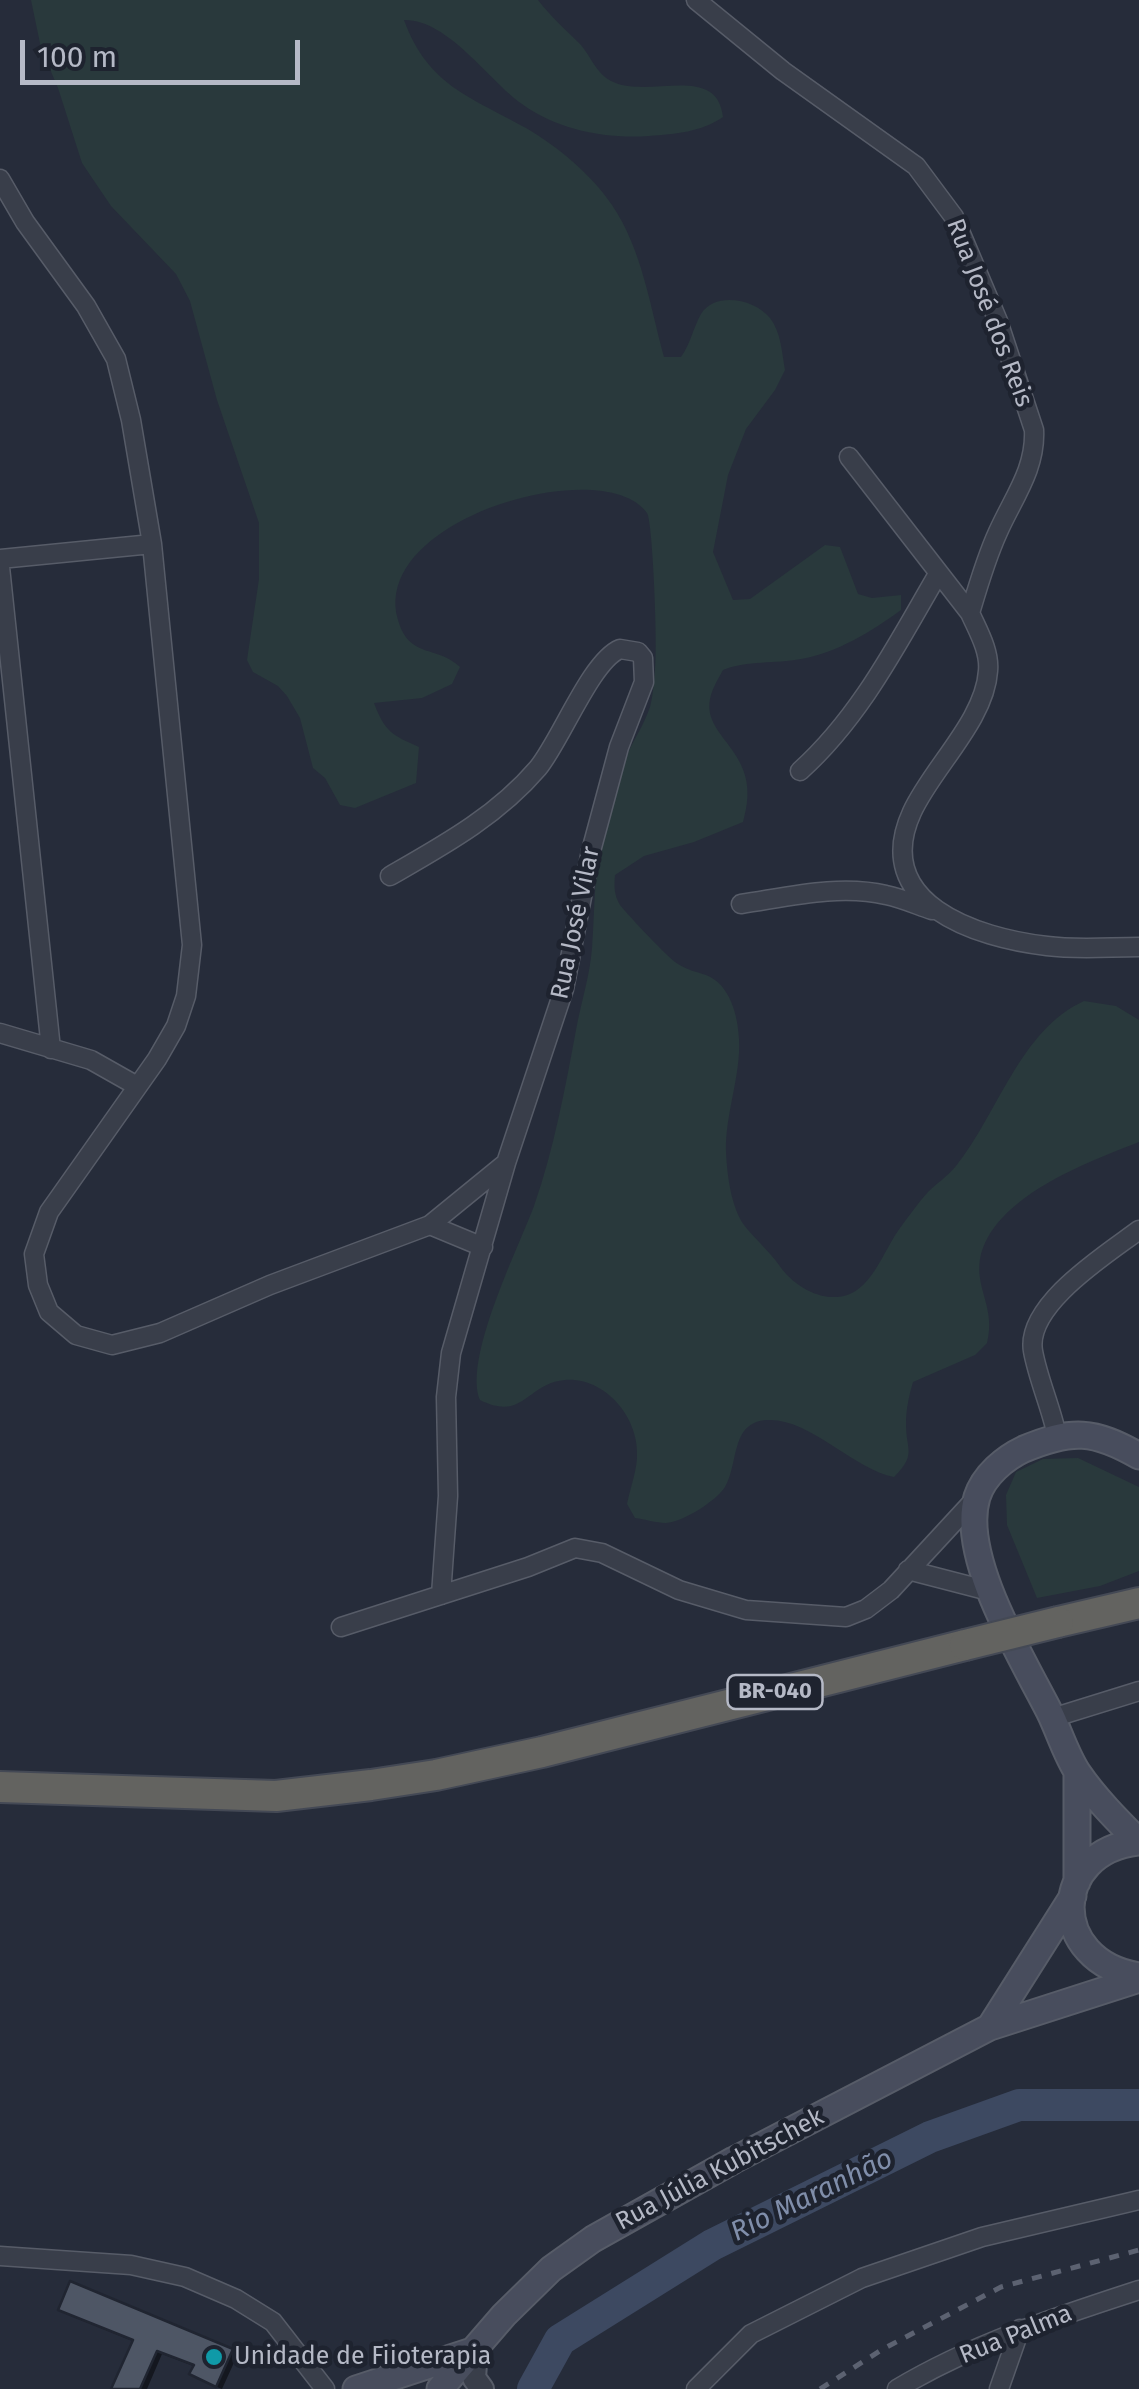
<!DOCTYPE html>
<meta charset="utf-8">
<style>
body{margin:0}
#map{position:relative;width:1139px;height:2389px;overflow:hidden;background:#262c3a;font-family:"Fira Sans",sans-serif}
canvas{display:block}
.scale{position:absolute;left:20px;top:40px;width:280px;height:45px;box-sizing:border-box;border:5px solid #b5b9c6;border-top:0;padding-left:12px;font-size:30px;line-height:35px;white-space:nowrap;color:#b5b9c6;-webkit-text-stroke:8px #1e232f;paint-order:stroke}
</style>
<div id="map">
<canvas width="1139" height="2389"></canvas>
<div class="scale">100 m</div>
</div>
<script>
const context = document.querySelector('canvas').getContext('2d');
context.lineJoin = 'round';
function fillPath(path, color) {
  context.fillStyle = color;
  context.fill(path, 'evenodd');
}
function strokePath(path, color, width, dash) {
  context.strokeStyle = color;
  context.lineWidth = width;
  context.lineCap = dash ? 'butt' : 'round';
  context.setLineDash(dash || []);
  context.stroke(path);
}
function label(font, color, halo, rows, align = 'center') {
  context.font = font + ' "Fira Sans",sans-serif';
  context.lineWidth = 9;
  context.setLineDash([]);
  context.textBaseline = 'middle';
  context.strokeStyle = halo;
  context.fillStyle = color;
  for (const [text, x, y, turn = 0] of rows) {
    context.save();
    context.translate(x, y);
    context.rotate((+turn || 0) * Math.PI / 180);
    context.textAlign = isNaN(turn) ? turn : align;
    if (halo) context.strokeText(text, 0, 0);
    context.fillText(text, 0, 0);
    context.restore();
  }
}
const green = new Path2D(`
 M 31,0 L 538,0 C 551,17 566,30 581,45 C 591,57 596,73 611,81 C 648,100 717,62 723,117 C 701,132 676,134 649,136 C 605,139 558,130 522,104 C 489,81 448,19 404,20 C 428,86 471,97 526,128 C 557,146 592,175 612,205 C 642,249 650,306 664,357 L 681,357 C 691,343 693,328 701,314 C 715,291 755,299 770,318 C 781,332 782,353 785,370 L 775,390 L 746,429 L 728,475 L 713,552 L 733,600 L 750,599 L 825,545 L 840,547 L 858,594 L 872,598 L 901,595 L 901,610 C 872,631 837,653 801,659 C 775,664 748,660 723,670 C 718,679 712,689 710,699 C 702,740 765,751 743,822 L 694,842 L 644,856 L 615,875 C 614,886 614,895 620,905 C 628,915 668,958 678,964 C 687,970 697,972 706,975 C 730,984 738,1016 739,1039 C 741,1076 725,1114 726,1152 C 727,1174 731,1207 744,1225 C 755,1239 769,1251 779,1265 C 795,1289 831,1308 857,1290 C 876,1277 886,1247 900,1228 C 909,1216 918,1203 928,1192 C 937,1183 948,1176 956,1166 C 998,1114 1020,1030 1084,1001 L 1116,1006 L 1139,1020 L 1139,1142 C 1088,1162 992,1197 980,1259 C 975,1289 996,1308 987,1343 L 975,1355 L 913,1382 C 909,1396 906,1409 906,1424 C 906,1451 917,1454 894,1477 C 854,1469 808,1417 767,1420 C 730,1422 739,1464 725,1487 C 716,1501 683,1522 666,1523 C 656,1523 645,1519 635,1518 L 627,1504 C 630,1489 636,1473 637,1458 C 640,1419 606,1377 565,1380 C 527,1383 524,1422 480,1400 C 463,1359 518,1249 534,1206 C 554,1149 565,1089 576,1030 C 581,1003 590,975 592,948 C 595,905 594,862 605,820 C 611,799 618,775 627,755 C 634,739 644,725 650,707 C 653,696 654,682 655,670 C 658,653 653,522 647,513 C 604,452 369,519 398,620 C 409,659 437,645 460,667 L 452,684 L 422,698 L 374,703 C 385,732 392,735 419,747 L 416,783 L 355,808 L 340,805 L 325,778 L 313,768 L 300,718 L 287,696 L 278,686 L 253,672 L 247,660 L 259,579 L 259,523 L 217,400 L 190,301 L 176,274 L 111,206 L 82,163 L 58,88 L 41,48 Z
 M 1078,1458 L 1139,1487 L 1139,1571 L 1100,1586 L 1037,1598 L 1007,1525 L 1006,1495 L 1016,1472 L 1043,1459 Z`);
const shadow = new Path2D(`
 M 61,2309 L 232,2351 L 237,2356 L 222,2389 L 197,2379 L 192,2374 L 196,2367 L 162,2354 L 147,2389 L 114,2389 L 135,2342 L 66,2314 Z`);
const river = new Path2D(`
 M 533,2389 L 560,2340 L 712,2245 L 930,2137 L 1019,2105 L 1139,2105`);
const building = new Path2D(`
 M 70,2281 L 233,2349 L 216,2387 L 189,2374 L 194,2365 L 157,2351 L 140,2389 L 111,2389 L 133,2340 L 58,2310 Z`);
const minor = new Path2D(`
 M 696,0 L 783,71 L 916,166 L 954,217 L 998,321 L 1034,430 C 1036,469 1013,498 998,532 C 986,558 978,586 970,613
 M 0,179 L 25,222 L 86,306 L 116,359 L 131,420 L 152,544 L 192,945 L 186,996 L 176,1026 L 157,1059 L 49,1212 L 34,1254 L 38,1285 L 49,1312 L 76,1335 L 112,1345 L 160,1333 L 270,1285 L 430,1225 L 506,1163
 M 849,457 L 970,613 C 978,631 990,651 988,671 C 985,720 932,768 912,812 C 870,903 976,938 1047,946 C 1077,950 1109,947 1139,947
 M 0,559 L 152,544
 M 0,567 L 51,1049
 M 800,771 C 861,716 897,644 938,574
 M 390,876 C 444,845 497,816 538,768 C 561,740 591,661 620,649 L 638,652 L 643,658 L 644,682 L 619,747 L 591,851 L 564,989 L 506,1163 L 451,1353 L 446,1397 L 448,1496 L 441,1595
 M 741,904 C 788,897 839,884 886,895 C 901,898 917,905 932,910
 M 0,1033 L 91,1060 L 137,1086
 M 430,1225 L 483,1247
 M 1057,1436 C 1051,1407 1038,1379 1033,1351 C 1025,1305 1107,1254 1139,1230
 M 908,1570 L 989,1591
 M 341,1627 L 528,1567 L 575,1548 L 602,1553 L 679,1590 L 746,1610 L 846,1617 L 866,1609 L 891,1590 L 976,1498
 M 1052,1718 L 1139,1691
 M 0,2256 L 131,2265 L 185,2277 L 236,2299 L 273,2322 L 325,2389
 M 696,2389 L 751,2334 L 862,2278 L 982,2237 L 1139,2200
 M 897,2389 C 972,2344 1056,2317 1139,2290
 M 999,2389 L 1020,2329`);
const tertiary = new Path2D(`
 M 476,2350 L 474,2378 L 482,2389`);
const secondary = new Path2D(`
 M 1077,1772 L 1077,1882
 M 1139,1842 C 1118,1821 1095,1798 1078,1773 C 1066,1755 1059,1731 1049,1711 C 1022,1658 959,1556 977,1497 C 984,1475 1005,1458 1024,1449 C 1072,1429 1094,1430 1139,1456
 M 1139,1842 C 1050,1851 1047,1961 1139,1976
 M 990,2027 L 1073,1896
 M 356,2389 L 472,2351
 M 440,2389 L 504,2315 L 551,2269 L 593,2239 L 734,2160 L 990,2027 L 1139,1979`);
const trunk = new Path2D(`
 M 1058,1622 L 1139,1603
 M 0,1787 L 276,1796 L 371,1785 L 436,1775 L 542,1752 L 965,1645`);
const rail = new Path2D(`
 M 820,2389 L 883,2349 L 1001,2287 L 1139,2250`);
const trunkBridge = new Path2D(`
 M 965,1645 L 1058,1622`);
const markers = [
 [214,2357,10,"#0f9aa8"]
];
const shields = [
 [775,1692,95]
];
const shieldNames = [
 ["BR-040",775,1692]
];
const streetNames = [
 ["Rua José dos Reis",989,313,69],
 ["Rua José Vilar",576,923,-78],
 ["Rua Júlia Kubitschek",720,2170,-28],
 ["Rua Palma",1016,2335,-22]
];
const poiNames = [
 ["Unidade de Fiioterapia",234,2357]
];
const waterNames = [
 ["Rio Maranhão",812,2196,-26]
];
fillPath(green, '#29393c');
fillPath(shadow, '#0007');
strokePath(river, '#3d4961', 32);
fillPath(building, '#4e5665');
strokePath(building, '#202531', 2.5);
strokePath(minor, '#575c68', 21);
strokePath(tertiary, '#575c68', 26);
strokePath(secondary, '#575c68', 29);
strokePath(trunk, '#444955', 34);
strokePath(minor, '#393e4a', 18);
strokePath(tertiary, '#393e4a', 22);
strokePath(secondary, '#484d5d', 25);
strokePath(trunk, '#636360', 30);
strokePath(rail, '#5c6271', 5, [10, 10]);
strokePath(trunkBridge, '#444955', 34, []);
strokePath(trunkBridge, '#636360', 30);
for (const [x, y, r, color] of markers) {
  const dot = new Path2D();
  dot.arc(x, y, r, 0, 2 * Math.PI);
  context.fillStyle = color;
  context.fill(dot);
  strokePath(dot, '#1e232f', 4);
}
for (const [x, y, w] of shields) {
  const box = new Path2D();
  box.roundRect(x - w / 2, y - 17, w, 34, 8);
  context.fillStyle = '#1e232f';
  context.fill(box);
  strokePath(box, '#b5b9c6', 2.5);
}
label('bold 22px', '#b5b9c6', null, shieldNames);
label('25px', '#b5b9c6', '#1e232f', streetNames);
label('25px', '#b5b9c6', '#1e232f', poiNames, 'left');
label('italic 28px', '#808eaa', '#1e232f', waterNames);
</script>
